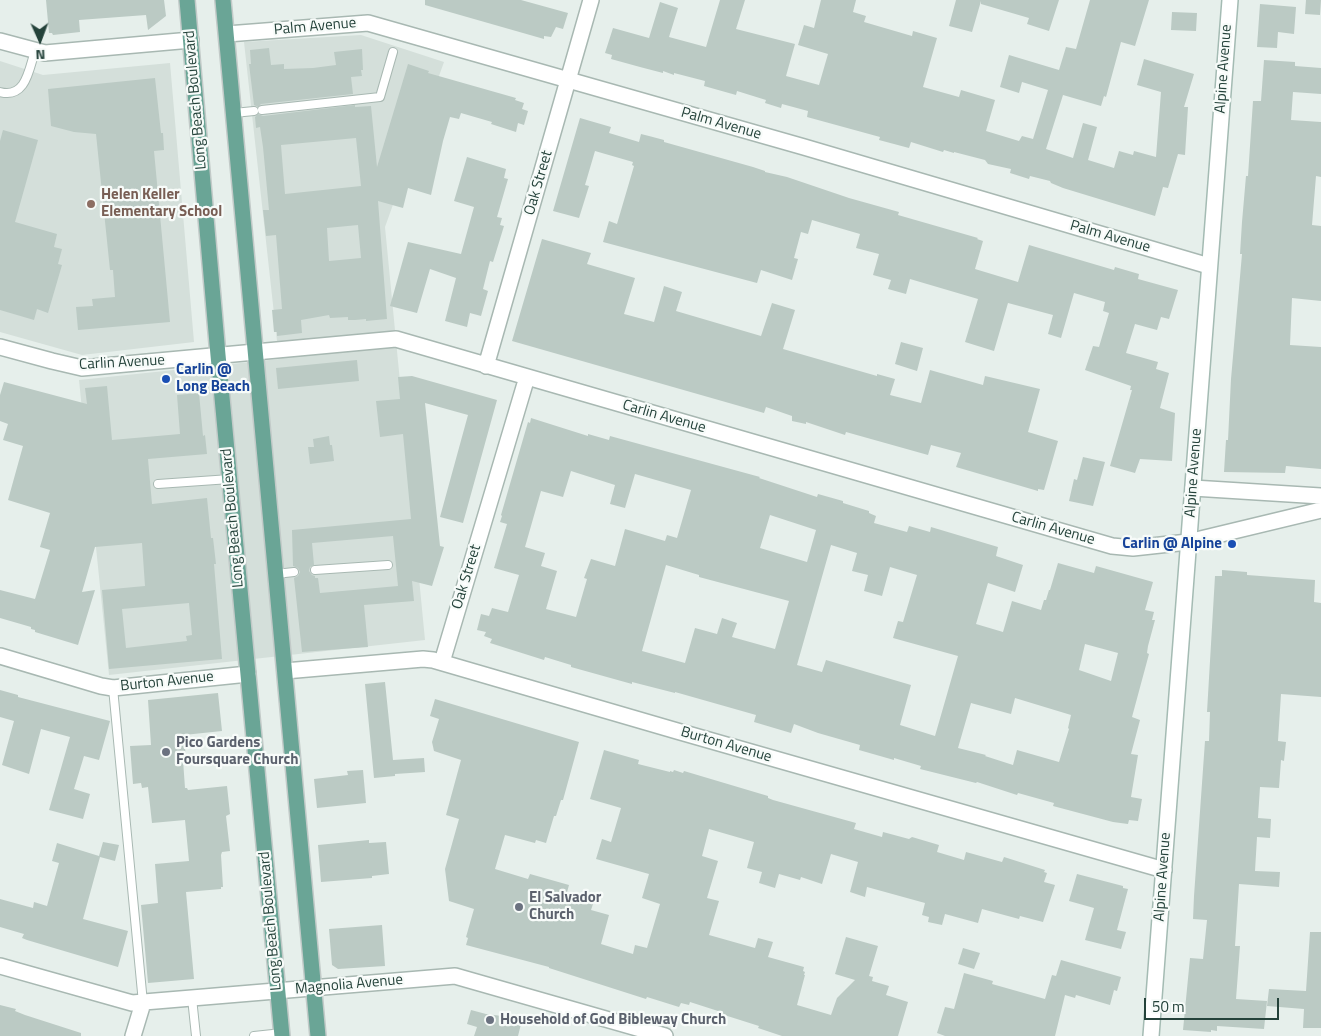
<!DOCTYPE html>
<style>
body{margin:0}
#map{position:relative;width:1321px;height:1036px;overflow:hidden;background:#e6efeb;font-family:"Titillium Web",sans-serif}
canvas{display:block}
.north{position:absolute;left:15px;top:15px;width:50px;height:50px;-webkit-text-stroke:4px #f7fbf9;paint-order:stroke;rotate:178deg;font-size:14px;font-weight:700;line-height:20px;text-align:center;color:#24423a}
.north::after{content:'';display:block;margin:auto;width:18px;height:22px;background:#24423a;clip-path:polygon(50% 0,100% 100%,50% 72%,0 100%)}
.scale{position:absolute;left:1144px;top:998px;width:135px;height:22px;box-sizing:border-box;border:2px solid #24423a;border-top:0;padding-left:6px;font-size:15px;line-height:18px;white-space:nowrap;color:#24423a;-webkit-text-stroke:4px #f7fbf9;paint-order:stroke}
</style>
<div id="map">
<canvas width="1321" height="1036"></canvas>
<div class="north">N</div>
<div class="scale">50 m</div>
</div>
<script>
const context = document.querySelector('canvas').getContext('2d');
context.lineJoin = 'round';
function fillPath(path, color) {
  context.fillStyle = color;
  context.fill(path, 'evenodd');
}
function strokePath(path, color, width, dash) {
  context.strokeStyle = color;
  context.lineWidth = width;
  context.lineCap = dash ? 'butt' : 'round';
  context.setLineDash(dash || []);
  context.stroke(path);
}
function label(font, color, halo, rows, align = 'center') {
  context.font = font + ' "Titillium Web",sans-serif';
  context.lineWidth = 4.5;
  context.setLineDash([]);
  context.textBaseline = 'middle';
  context.strokeStyle = halo;
  context.fillStyle = color;
  for (const [text, x, y, turn = 0] of rows) {
    context.save();
    context.translate(x, y);
    context.rotate((+turn || 0) * Math.PI / 180);
    context.textAlign = isNaN(turn) ? turn : align;
    if (halo) context.strokeText(text, 0, 0);
    context.fillText(text, 0, 0);
    context.restore();
  }
}
const built = new Path2D(`
 M 361,35 L 444,62 L 385,227 L 425,640 L 109,675 L 79,380 L 279,359 L 244,42 Z
 M 0,61 L 43,75 L 170,63 L 194,342 L 82,355 L 0,332 Z`);
const building = new Path2D(`
 M 46,0 L 164,0 L 166,16 L 148,30 L 146,15 L 79,20 L 80,32 L 53,35 L 52,33 L 49,33 Z
 M 425,0 L 521,0 L 568,13 L 563,29 L 556,27 L 551,37 L 544,36 L 544,39 L 425,5 Z
 M 720,0 L 745,0 L 736,29 L 795,44 L 786,76 L 819,85 L 828,54 L 798,45 L 804,25 L 814,28 L 821,0 L 856,0 L 853,12 L 866,16 L 864,22 L 912,36 L 913,31 L 937,38 L 923,87 L 959,97 L 961,90 L 995,100 L 986,131 L 1019,141 L 1022,136 L 1033,139 L 1048,90 L 1022,82 L 1019,93 L 1000,87 L 1009,55 L 1059,70 L 1066,47 L 1076,49 L 1090,0 L 1149,0 L 1135,46 L 1121,42 L 1106,97 L 1104,96 L 1101,106 L 1063,95 L 1046,149 L 1073,158 L 1083,123 L 1097,127 L 1088,160 L 1114,168 L 1119,151 L 1133,155 L 1134,151 L 1156,157 L 1161,92 L 1137,85 L 1144,59 L 1194,74 L 1184,107 L 1188,107 L 1185,155 L 1178,154 L 1168,188 L 1163,187 L 1155,216 L 1063,188 L 1051,183 L 1050,181 L 1030,176 L 1029,179 L 1010,173 L 1011,169 L 988,164 L 985,160 L 954,152 L 954,153 L 944,150 L 943,152 L 911,142 L 909,148 L 879,140 L 880,137 L 807,117 L 808,111 L 782,104 L 781,108 L 765,103 L 766,100 L 737,91 L 736,95 L 704,86 L 705,81 L 674,73 L 674,75 L 663,71 L 663,73 L 640,67 L 611,59 L 612,55 L 605,53 L 613,28 L 649,38 L 660,2 L 678,8 L 669,37 L 706,47 Z
 M 956,0 L 1059,0 L 1049,31 L 1027,24 L 1029,18 L 981,4 L 981,1 L 972,32 L 949,26 Z
 M 1306,0 L 1321,0 L 1320,15 L 1305,14 Z
 M 1260,4 L 1296,7 L 1294,34 L 1278,32 L 1277,48 L 1257,47 Z
 M 1172,12 L 1197,13 L 1196,31 L 1171,30 Z
 M 269,48 L 271,65 L 284,64 L 284,69 L 313,68 L 336,65 L 334,52 L 362,49 L 363,70 L 361,70 L 362,76 L 351,77 L 353,94 L 261,104 L 258,107 L 254,105 L 249,64 L 251,64 L 250,50 Z
 M 1264,60 L 1295,62 L 1295,66 L 1321,68 L 1321,94 L 1293,92 L 1291,120 L 1321,122 L 1321,177 L 1316,176 L 1312,225 L 1321,226 L 1321,301 L 1292,298 L 1290,345 L 1321,347 L 1321,469 L 1286,466 L 1285,473 L 1224,472 L 1226,440 L 1228,440 L 1231,379 L 1242,254 L 1240,254 L 1242,222 L 1246,176 L 1248,176 L 1253,101 L 1261,101 Z
 M 408,64 L 429,71 L 428,73 L 516,98 L 515,100 L 524,103 L 522,109 L 528,111 L 524,125 L 518,123 L 516,132 L 491,124 L 492,122 L 461,113 L 459,119 L 450,117 L 443,141 L 431,195 L 408,188 L 403,208 L 378,201 L 387,319 L 366,321 L 366,319 L 355,320 L 348,320 L 348,317 L 330,318 L 329,315 L 301,320 L 302,333 L 277,336 L 277,332 L 274,332 L 272,310 L 282,309 L 276,235 L 266,236 L 263,210 L 269,210 L 263,147 L 260,127 L 256,128 L 255,117 L 258,114 L 263,116 L 355,105 L 355,107 L 371,106 L 377,167 ZM 356,138 L 361,186 L 285,194 L 281,145 ZM 358,225 L 361,258 L 329,261 L 327,228 Z
 M 155,78 L 161,133 L 163,133 L 164,150 L 154,151 L 170,322 L 78,330 L 76,307 L 93,306 L 92,299 L 115,297 L 113,270 L 110,270 L 96,134 L 74,132 L 51,126 L 48,89 Z
 M 580,118 L 611,127 L 609,133 L 639,142 L 641,134 L 649,136 L 664,140 L 664,142 L 753,167 L 765,171 L 765,172 L 787,177 L 849,198 L 899,212 L 898,215 L 978,238 L 977,239 L 983,241 L 975,269 L 1018,282 L 1029,245 L 1114,270 L 1115,267 L 1139,274 L 1138,279 L 1178,290 L 1169,319 L 1161,317 L 1157,330 L 1135,324 L 1126,353 L 1158,362 L 1156,369 L 1169,373 L 1160,408 L 1175,413 L 1172,461 L 1140,459 L 1135,473 L 1110,466 L 1132,390 L 1130,390 L 1131,386 L 1085,370 L 1093,346 L 1099,347 L 1109,313 L 1103,311 L 1105,302 L 1074,293 L 1061,338 L 1048,334 L 1053,315 L 1008,303 L 994,351 L 965,342 L 978,299 L 910,279 L 906,294 L 888,289 L 891,280 L 873,275 L 879,254 L 856,248 L 860,234 L 812,220 L 808,234 L 801,232 L 794,258 L 798,259 L 792,280 L 761,270 L 757,283 L 603,242 L 609,221 L 617,224 L 634,166 L 632,165 L 633,162 L 595,151 L 585,185 L 589,186 L 579,218 L 553,211 Z
 M 3,130 L 38,140 L 15,222 L 57,234 L 54,247 L 62,249 L 58,264 L 62,265 L 48,313 L 37,309 L 34,320 L 0,310 L 0,141 Z
 M 467,157 L 506,169 L 504,178 L 508,179 L 497,217 L 502,218 L 500,225 L 504,226 L 493,262 L 490,261 L 483,289 L 488,291 L 481,316 L 470,313 L 467,327 L 445,321 L 456,278 L 430,269 L 417,313 L 390,306 L 408,242 L 461,254 L 474,207 L 454,201 Z
 M 542,239 L 591,253 L 587,264 L 635,278 L 624,314 L 654,322 L 664,286 L 682,292 L 676,311 L 761,336 L 772,303 L 795,310 L 783,349 L 877,376 L 877,374 L 895,379 L 890,395 L 921,403 L 930,370 L 983,385 L 985,376 L 1040,389 L 1028,432 L 1058,441 L 1044,490 L 1038,489 L 1038,491 L 956,467 L 961,453 L 931,445 L 928,455 L 846,432 L 845,435 L 806,422 L 806,424 L 792,421 L 792,416 L 766,407 L 764,413 L 512,341 Z
 M 901,342 L 923,348 L 917,371 L 895,364 Z
 M 357,360 L 359,381 L 278,389 L 276,368 Z
 M 412,376 L 497,400 L 463,523 L 440,517 L 468,415 L 425,403 L 440,546 L 444,547 L 432,586 L 412,581 L 414,601 L 364,605 L 368,647 L 302,652 L 294,578 L 298,576 L 300,572 L 298,568 L 293,566 L 292,530 L 411,519 L 403,434 L 380,437 L 376,401 L 400,399 L 398,377 ZM 393,536 L 398,586 L 320,593 L 318,578 L 315,578 L 315,576 L 312,575 L 309,571 L 310,567 L 314,565 L 312,543 Z
 M 4,382 L 87,404 L 85,388 L 107,386 L 112,440 L 180,434 L 177,395 L 199,393 L 203,436 L 205,435 L 207,454 L 148,459 L 152,504 L 207,498 L 211,538 L 213,538 L 216,564 L 214,564 L 222,659 L 109,669 L 102,590 L 145,586 L 142,543 L 95,547 L 82,592 L 95,590 L 78,645 L 35,632 L 35,630 L 31,629 L 31,627 L 0,618 L 0,590 L 35,599 L 50,550 L 40,547 L 50,513 L 8,500 L 23,446 L 3,440 L 8,424 L 0,421 L 0,395 ZM 189,603 L 192,635 L 186,636 L 187,641 L 126,648 L 122,609 Z
 M 531,418 L 588,436 L 588,434 L 609,440 L 610,436 L 760,477 L 759,478 L 817,497 L 818,494 L 843,501 L 843,503 L 869,511 L 869,513 L 876,516 L 874,523 L 907,532 L 909,526 L 930,532 L 931,527 L 998,547 L 996,556 L 1023,565 L 1015,592 L 988,583 L 976,624 L 1003,632 L 1012,601 L 1041,610 L 1044,600 L 1046,600 L 1049,590 L 1050,590 L 1058,563 L 1094,573 L 1096,566 L 1153,582 L 1145,610 L 1154,612 L 1152,620 L 1155,620 L 1148,646 L 1147,653 L 1149,654 L 1132,717 L 1140,720 L 1131,754 L 1138,755 L 1131,797 L 1142,799 L 1138,821 L 1129,820 L 1128,824 L 1113,822 L 1053,806 L 1054,803 L 1018,793 L 1017,795 L 977,782 L 976,783 L 920,769 L 921,766 L 894,758 L 894,760 L 859,750 L 860,745 L 818,733 L 794,724 L 791,733 L 754,722 L 756,715 L 675,692 L 675,693 L 632,682 L 632,684 L 571,667 L 571,665 L 545,657 L 544,660 L 490,643 L 492,639 L 484,636 L 486,632 L 477,630 L 481,614 L 489,616 L 492,608 L 508,612 L 519,575 L 494,568 L 507,524 L 500,522 L 502,516 L 501,515 L 528,422 L 530,423 ZM 571,471 L 615,485 L 610,504 L 625,508 L 635,474 L 691,490 L 677,538 L 667,535 L 665,541 L 625,529 L 615,566 L 591,559 L 584,578 L 587,579 L 576,617 L 546,609 L 557,571 L 541,566 L 545,553 L 525,547 L 541,491 L 563,497 ZM 770,515 L 816,530 L 807,562 L 760,548 ZM 831,545 L 857,553 L 852,571 L 868,575 L 864,591 L 882,596 L 890,567 L 917,575 L 903,622 L 898,621 L 893,638 L 958,656 L 935,736 L 900,725 L 911,685 L 826,660 L 822,672 L 797,665 ZM 666,565 L 699,575 L 699,577 L 789,601 L 775,649 L 732,637 L 737,623 L 722,618 L 717,634 L 695,628 L 685,663 L 642,651 ZM 1085,644 L 1118,653 L 1111,681 L 1079,670 ZM 1015,698 L 1071,715 L 1068,728 L 1069,729 L 1059,762 L 1017,750 L 1013,765 L 985,756 L 986,755 L 958,748 L 971,703 L 1011,714 Z
 M 329,436 L 330,445 L 332,445 L 334,461 L 310,464 L 308,447 L 314,447 L 313,439 Z
 M 1083,457 L 1105,462 L 1093,506 L 1069,501 L 1074,479 L 1077,480 Z
 M 1222,570 L 1247,572 L 1247,575 L 1315,580 L 1314,602 L 1321,603 L 1321,697 L 1281,694 L 1278,741 L 1286,742 L 1284,761 L 1281,760 L 1279,788 L 1260,787 L 1258,818 L 1271,819 L 1270,838 L 1257,837 L 1255,871 L 1280,872 L 1279,887 L 1239,884 L 1235,946 L 1240,946 L 1236,999 L 1267,1001 L 1264,1029 L 1217,1026 L 1217,1031 L 1211,1030 L 1211,1032 L 1183,1030 L 1190,958 L 1203,959 L 1207,920 L 1193,919 L 1194,896 L 1205,741 L 1209,741 L 1210,712 L 1207,712 L 1215,576 L 1222,576 Z
 M 385,682 L 393,760 L 424,758 L 425,772 L 395,774 L 395,776 L 374,778 L 365,684 Z
 M 0,690 L 18,695 L 18,697 L 110,721 L 99,760 L 84,756 L 74,789 L 90,794 L 83,819 L 49,810 L 70,737 L 41,729 L 29,774 L 2,765 L 14,721 L 0,717 Z
 M 218,693 L 222,731 L 184,735 L 186,759 L 183,760 L 185,788 L 187,788 L 188,790 L 227,786 L 230,814 L 226,816 L 230,851 L 222,852 L 221,855 L 223,887 L 221,887 L 221,889 L 186,892 L 194,979 L 148,983 L 141,905 L 158,903 L 155,864 L 189,861 L 185,820 L 152,823 L 148,787 L 142,788 L 141,783 L 133,784 L 130,746 L 151,745 L 148,700 Z
 M 435,699 L 579,742 L 563,800 L 561,800 L 556,816 L 554,816 L 546,843 L 536,840 L 535,843 L 505,835 L 495,869 L 528,879 L 530,874 L 569,885 L 566,896 L 593,904 L 591,910 L 609,915 L 601,944 L 633,954 L 635,945 L 647,948 L 660,904 L 642,898 L 649,874 L 596,859 L 602,839 L 611,842 L 621,808 L 590,799 L 604,750 L 639,760 L 638,764 L 670,772 L 670,771 L 673,772 L 674,770 L 683,773 L 684,771 L 768,796 L 768,798 L 773,800 L 856,823 L 854,829 L 882,837 L 883,832 L 909,839 L 912,837 L 939,845 L 937,852 L 964,860 L 966,852 L 1002,862 L 1004,857 L 1045,870 L 1044,872 L 1047,873 L 1044,882 L 1055,885 L 1043,922 L 1020,916 L 1019,919 L 982,909 L 978,923 L 945,914 L 942,925 L 928,922 L 929,917 L 922,915 L 925,903 L 867,887 L 865,897 L 850,892 L 858,862 L 831,854 L 822,884 L 801,877 L 800,880 L 779,874 L 775,888 L 759,883 L 762,872 L 747,868 L 754,842 L 709,829 L 702,856 L 718,861 L 707,898 L 719,901 L 709,935 L 755,948 L 758,938 L 773,942 L 768,957 L 804,967 L 803,971 L 805,972 L 804,975 L 805,975 L 797,1005 L 831,1015 L 837,998 L 855,980 L 835,974 L 846,937 L 878,946 L 869,976 L 873,977 L 872,981 L 889,986 L 886,995 L 908,1002 L 898,1036 L 782,1036 L 758,1028 L 759,1026 L 718,1013 L 718,1011 L 690,1002 L 689,1005 L 681,1003 L 679,1007 L 647,997 L 646,999 L 549,968 L 549,967 L 466,945 L 468,938 L 466,937 L 474,909 L 449,901 L 445,869 L 459,819 L 446,815 L 461,760 L 434,751 L 432,742 L 439,719 L 430,716 Z
 M 363,770 L 366,803 L 317,808 L 314,779 L 348,775 L 347,771 Z
 M 369,840 L 369,843 L 386,842 L 389,874 L 372,876 L 372,878 L 321,882 L 318,845 Z
 M 103,842 L 119,845 L 115,861 L 100,857 L 83,919 L 128,931 L 118,967 L 27,940 L 22,938 L 24,934 L 0,927 L 0,899 L 33,908 L 34,902 L 47,906 L 59,863 L 52,861 L 57,843 L 99,856 Z
 M 1077,874 L 1123,886 L 1123,888 L 1128,889 L 1117,930 L 1126,932 L 1121,949 L 1085,940 L 1094,908 L 1069,901 Z
 M 382,925 L 385,966 L 338,969 L 332,965 L 329,929 Z
 M 1310,932 L 1321,932 L 1321,1028 L 1303,1028 L 1304,1009 L 1267,1006 L 1269,989 L 1306,991 Z
 M 963,948 L 980,953 L 974,969 L 958,964 Z
 M 1061,960 L 1121,977 L 1117,991 L 1114,990 L 1110,1005 L 1076,995 L 1075,998 L 1065,995 L 1055,1036 L 945,1036 L 937,1033 L 945,1007 L 954,1009 L 964,973 L 993,981 L 992,984 L 1045,999 L 1052,975 L 1056,976 Z
 M 0,1005 L 16,1009 L 15,1011 L 25,1015 L 81,1033 L 81,1036 L 0,1036 Z
 M 471,1010 L 486,1014 L 502,1016 L 521,1024 L 518,1036 L 474,1036 L 477,1027 L 467,1024 Z`);
const lane = new Path2D(`
 M 0,92 C 26,99 29,69 35,51
 M 262,110 L 380,97 L 393,52
 M 234,113 L 254,111
 M 158,484 L 230,479
 M 315,570 L 388,565
 M 276,574 L 294,572
 M 113,688 L 143,1003
 M 192,998 L 196,1036
 M 254,1036 L 282,1033`);
const street = new Path2D(`
 M 227,34 L 368,23 L 804,147 L 1209,266
 M 0,41 L 45,53 L 191,40
 M 0,347 L 52,361 L 82,368 L 396,339 L 1112,546 L 1133,548 L 1188,542 L 1321,510
 M 486,366 L 591,0
 M 1193,488 L 1321,496
 M 0,656 L 101,686 L 113,688 L 248,674
 M 442,662 L 527,377
 M 285,671 L 423,659 L 433,660 L 677,731 L 1164,870
 M 0,966 L 132,1003 L 455,976 L 665,1036
 M 133,1036 L 143,1003`);
const secondary = new Path2D(`
 M 1151,1036 L 1230,0`);
const primary = new Path2D(`
 M 187,0 L 218,355 L 282,1036
 M 223,0 L 318,1036`);
const markers = [
 [91,204,5,"#8d6e63"],
 [166,379,5,"#1a4fb4"],
 [1232,544,5,"#1a4fb4"],
 [166,752,5,"#6b7280"],
 [519,907,5,"#6b7280"],
 [490,1020,5,"#6b7280"]
];
const streetNames = [
 ["Palm Avenue",315,27,-5],
 ["Alpine Avenue",1224,69,-86],
 ["Long Beach Boulevard",196,100,-95],
 ["Palm Avenue",721,124,16],
 ["Oak Street",539,183,-74],
 ["Palm Avenue",1110,237,16],
 ["Carlin Avenue",122,363,-3],
 ["Carlin Avenue",664,417,16],
 ["Alpine Avenue",1194,473,-86],
 ["Long Beach Boulevard",233,518,-95],
 ["Carlin Avenue",1053,529,16],
 ["Oak Street",467,577,-73],
 ["Burton Avenue",167,682,-6],
 ["Burton Avenue",726,745,16],
 ["Alpine Avenue",1163,877,-86],
 ["Long Beach Boulevard",271,921,-95],
 ["Magnolia Avenue",349,985,-5]
];
const educationNames = [
 ["Helen Keller",101,195],
 ["Elementary School",101,212]
];
const transitNames = [
 ["Carlin @",176,370],
 ["Long Beach",176,387],
 ["Carlin @ Alpine",1222,544,"right"]
];
const worshipNames = [
 ["Pico Gardens",176,743],
 ["Foursquare Church",176,760],
 ["El Salvador",529,898],
 ["Church",529,915],
 ["Household of God Bibleway Church",500,1020]
];
fillPath(built, '#d4dfda');
fillPath(building, '#bbcac4');
strokePath(lane, '#a8b8b2', 10);
strokePath(street, '#a8b8b2', 18);
strokePath(secondary, '#a4bbb3', 18);
strokePath(primary, '#c2cac8', 18);
strokePath(lane, '#fff', 8);
strokePath(street, '#fff', 15);
strokePath(secondary, '#fff', 15);
strokePath(primary, '#6aa596', 15);
for (const [x, y, r, color] of markers) {
  const dot = new Path2D();
  dot.arc(x, y, r, 0, 2 * Math.PI);
  context.fillStyle = color;
  context.fill(dot);
  strokePath(dot, '#f7fbf9', 2);
}
label('15px', '#24423a', '#f7fbf9', streetNames);
label('bold 15px', '#785e54', '#f7fbf9', educationNames, 'left');
label('bold 15px', '#164399', '#f7fbf9', transitNames, 'left');
label('bold 15px', '#5b616d', '#f7fbf9', worshipNames, 'left');
</script>
